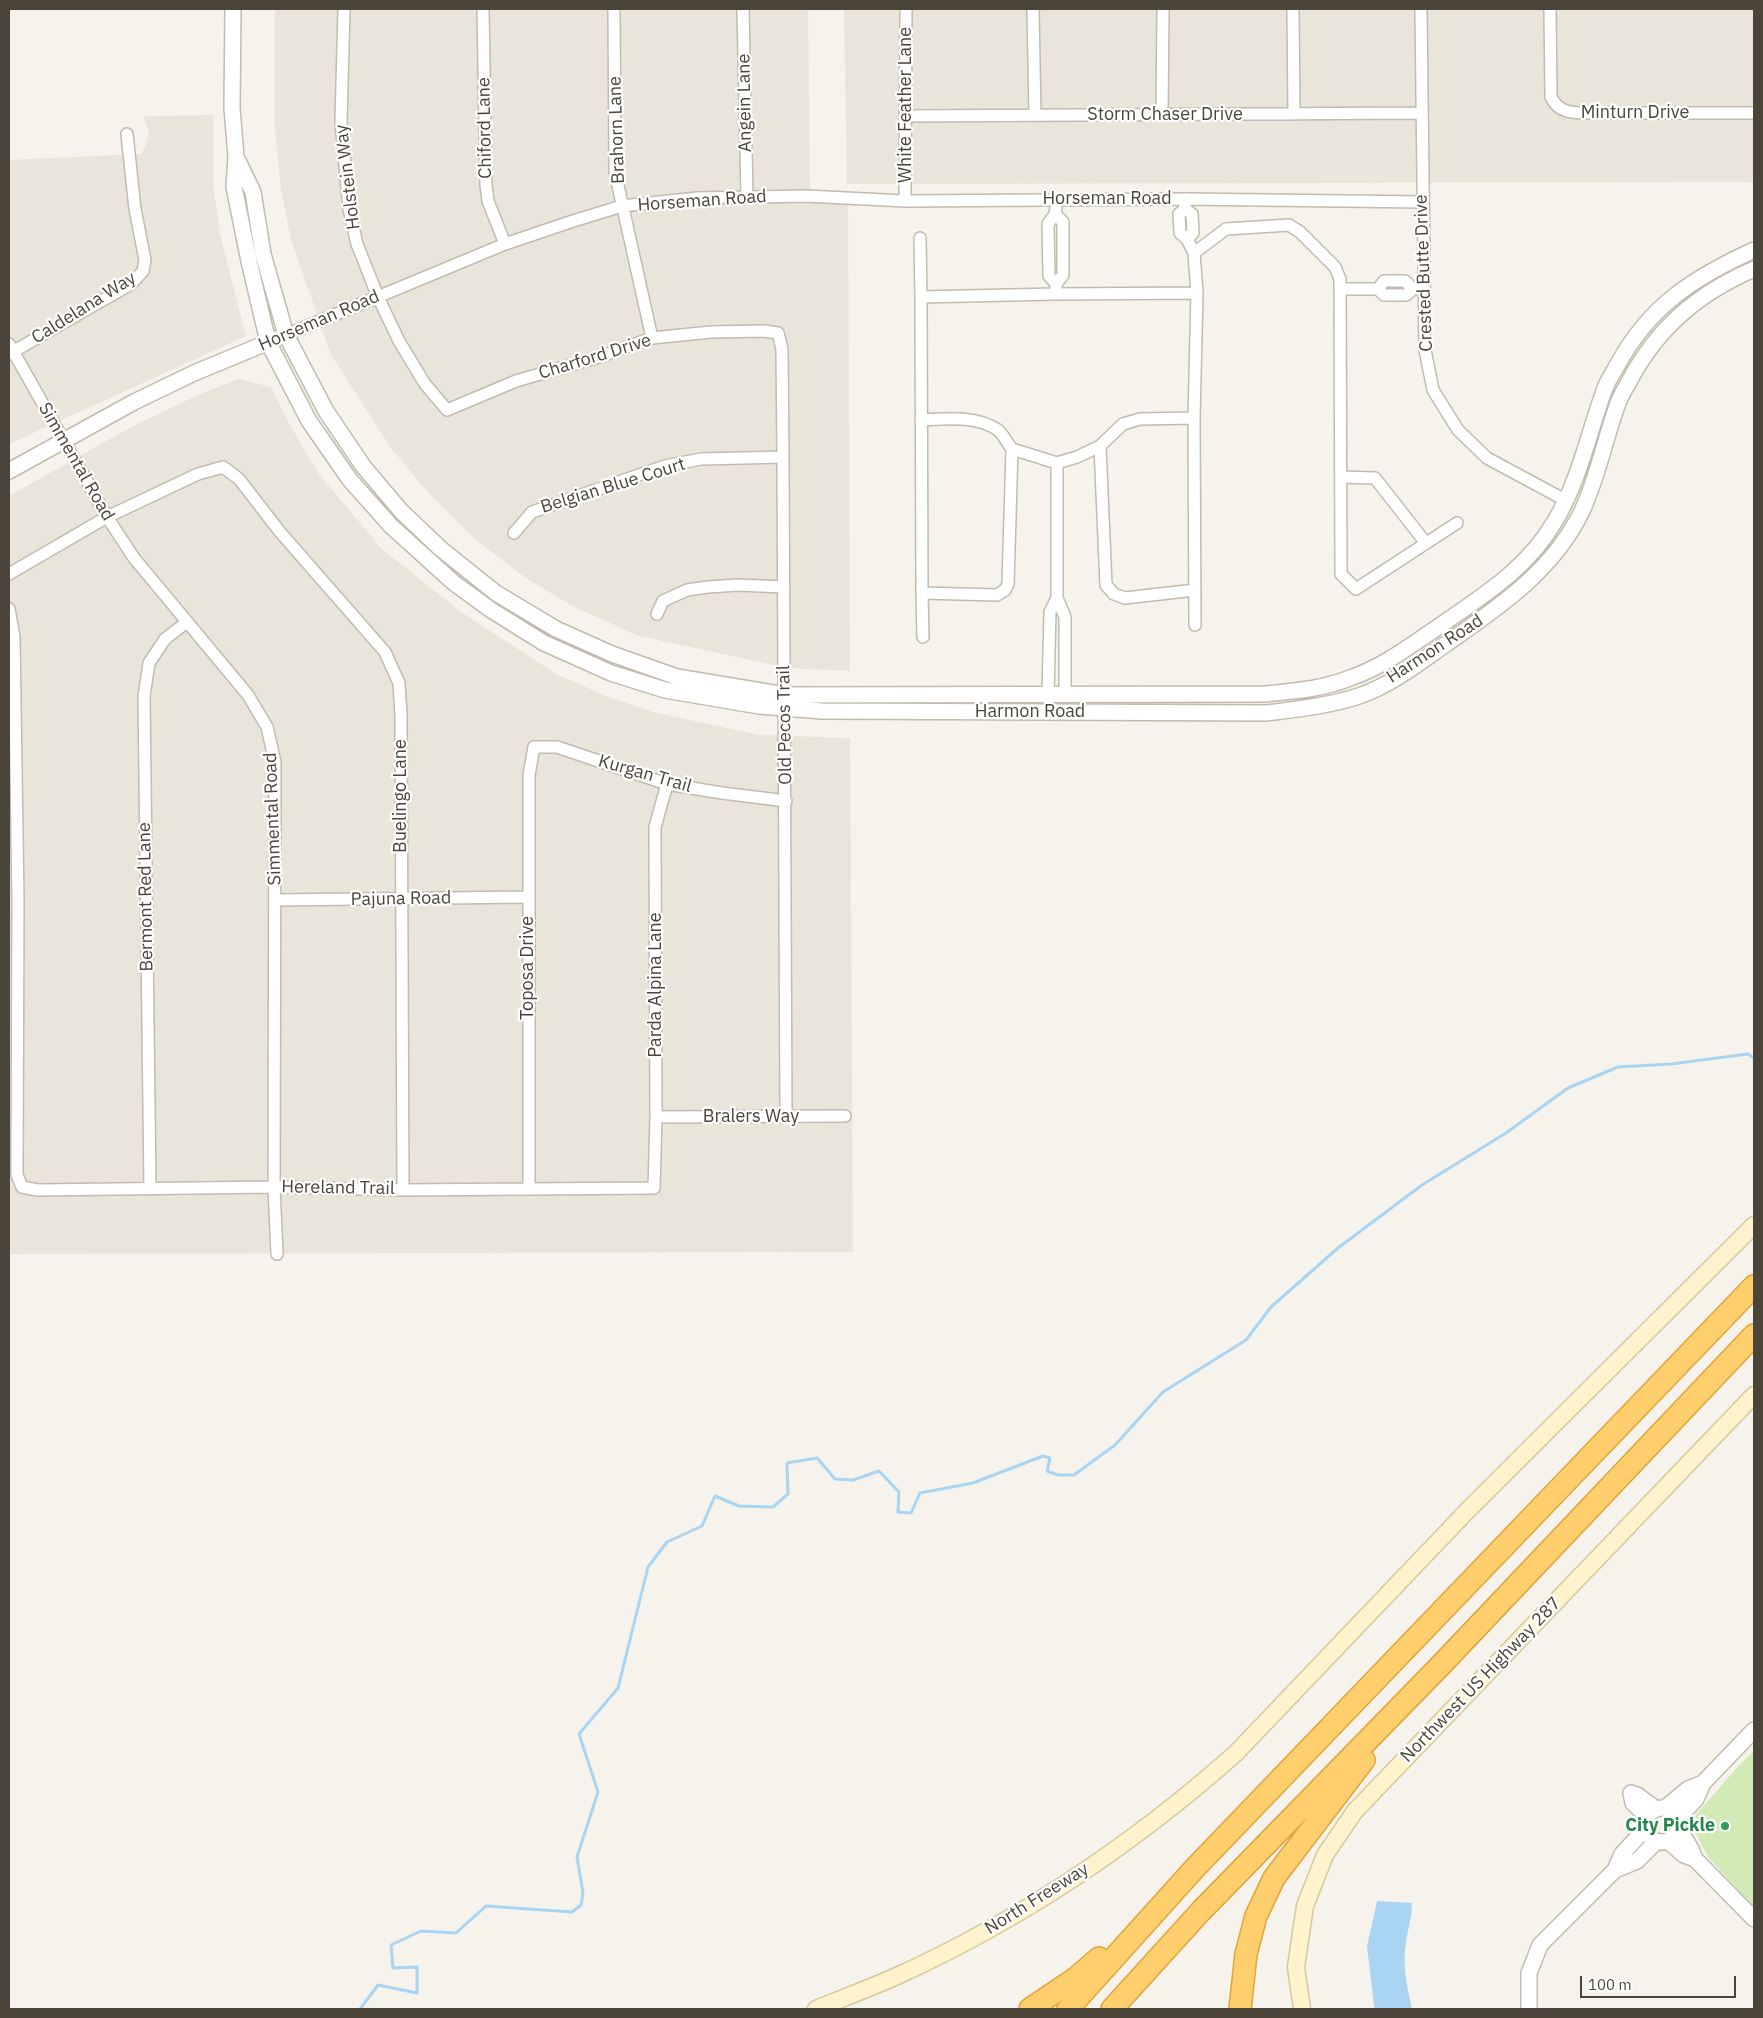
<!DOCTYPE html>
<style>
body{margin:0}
#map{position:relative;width:1763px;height:2018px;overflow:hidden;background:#f6f3ec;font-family:"IBM Plex Sans",sans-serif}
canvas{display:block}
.frame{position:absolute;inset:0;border:10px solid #4b4439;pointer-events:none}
.scale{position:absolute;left:1580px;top:1976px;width:156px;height:22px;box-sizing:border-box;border:2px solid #4b4439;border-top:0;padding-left:6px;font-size:15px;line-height:18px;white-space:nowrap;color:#4b4439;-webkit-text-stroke:4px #fff;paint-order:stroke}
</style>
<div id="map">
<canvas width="1763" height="2018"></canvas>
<div class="frame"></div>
<div class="scale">100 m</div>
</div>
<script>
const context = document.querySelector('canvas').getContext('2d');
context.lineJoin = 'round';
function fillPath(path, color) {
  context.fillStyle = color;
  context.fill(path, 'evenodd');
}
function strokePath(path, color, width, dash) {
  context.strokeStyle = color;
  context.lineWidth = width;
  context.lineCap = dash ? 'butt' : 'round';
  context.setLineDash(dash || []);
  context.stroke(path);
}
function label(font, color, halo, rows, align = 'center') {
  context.font = font + ' "IBM Plex Sans",sans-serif';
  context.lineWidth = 4.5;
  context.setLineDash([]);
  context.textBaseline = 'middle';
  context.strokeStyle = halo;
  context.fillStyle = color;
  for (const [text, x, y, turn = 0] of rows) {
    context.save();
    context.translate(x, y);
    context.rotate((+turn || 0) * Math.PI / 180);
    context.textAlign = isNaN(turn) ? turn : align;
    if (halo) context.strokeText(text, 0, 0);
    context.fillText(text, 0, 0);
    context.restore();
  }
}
const residential = new Path2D(`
 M 275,9 L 808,9 L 810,193 L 848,193 L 850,671 L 802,669 L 774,665 L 639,636 L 572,606 L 523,576 L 476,540 L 426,490 L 391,448 L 331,355 L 291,239 L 281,190 L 275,129 Z
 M 844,9 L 1754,9 L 1754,182 L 847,184 Z
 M 213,115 L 213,184 L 220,234 L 246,336 L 9,444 L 9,160 L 141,154 L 145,147 L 149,132 L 144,116 Z
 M 238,379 L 271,387 L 289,423 L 319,474 L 382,549 L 461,612 L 558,675 L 609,697 L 653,712 L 759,735 L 850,738 L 853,1252 L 9,1254 L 9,496 L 133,426 L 196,396 Z`);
const green = new Path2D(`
 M 1754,1751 L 1754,1907 L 1708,1857 L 1697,1836 L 1695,1816 L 1741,1763 Z`);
const water = new Path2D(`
 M 1377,1901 L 1412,1903 C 1412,1918 1408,1928 1406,1942 C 1402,1966 1407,1986 1412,2009 L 1375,2009 L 1374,2006 L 1367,1946 Z`);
const stream = new Path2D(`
 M 360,2009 L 378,1985 L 417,1993 L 417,1967 L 393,1968 L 391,1945 L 421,1931 L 456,1933 L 486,1906 L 572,1912 L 581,1905 L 583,1893 L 577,1857 L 598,1792 L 579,1734 L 618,1688 L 648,1567 L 667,1542 L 702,1526 L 715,1496 L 739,1506 L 773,1507 L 788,1494 L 787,1463 L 817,1458 L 835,1479 L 853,1480 L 879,1471 L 899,1492 L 898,1512 L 911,1513 L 920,1493 L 973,1483 L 1043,1456 L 1050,1458 L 1047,1471 L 1058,1475 L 1074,1475 L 1115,1445 L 1163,1392 L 1246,1340 L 1271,1307 L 1338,1248 L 1422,1185 L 1506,1133 L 1568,1088 L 1618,1067 L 1671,1064 L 1748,1054 L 1754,1058`);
const minor = new Path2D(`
 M 344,9 L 341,122 L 349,209 L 357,244 L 378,297 L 399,341 L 425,384 L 447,410 L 516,381 L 599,357 L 652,338 L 711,332 L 764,331 L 778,333 L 782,349 L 783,457 L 786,1116
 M 483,9 L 486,185 L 488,201 L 505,244
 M 614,9 L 615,172 L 652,338
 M 743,9 L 747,197
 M 1033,9 L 1035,115
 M 1293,9 L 1294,114
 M 1421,9 L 1425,350 L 1433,390 L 1458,430 L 1487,458 L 1565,500
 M 1550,9 L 1551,97 C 1558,112 1571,113 1586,113 L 1754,113
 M 1162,114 L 1163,9
 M 907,116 L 1422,113
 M 905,201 L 906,9
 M 1056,208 L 1055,214 L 1048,224 L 1049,276 L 1056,284
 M 1185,209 L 1192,214 L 1193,233 L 1187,239
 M 1055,214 L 1063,222 L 1063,275 L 1056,284 L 1056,294 L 921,297 L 922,593 L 997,595 L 1005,590 L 1008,584 L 1012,449 L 1057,463 L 1077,457 L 1100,446 L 1123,424 L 1140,419 L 1194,418 L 1197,293 L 1194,253 L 1187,239 L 1180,233 L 1179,214 L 1185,209 L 1185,199
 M 920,238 L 921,297
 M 1194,253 L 1226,229 L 1289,225 L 1300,232 L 1335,267 L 1340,279 L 1341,574 L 1356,589 L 1457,523
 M 1340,289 L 1378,289 L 1384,295 L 1406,295 L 1413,289 L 1423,288
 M 1378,289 L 1384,281 L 1405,281 L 1413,289
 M 1056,294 L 1197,293
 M 286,335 L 505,244 L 573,221 L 622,206 L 697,198 L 806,196 L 905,201 L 1185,199 L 1422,202
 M 9,344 L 107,517 L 134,558 L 248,695 L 267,727 L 275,762 L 274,1187 L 277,1254
 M 9,354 L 131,284 L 143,271 L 145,260 L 135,209 L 127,134
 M 1194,418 L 1195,625
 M 921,420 C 946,419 976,415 998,430 C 1003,434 1007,443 1012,449
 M 1100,446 L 1106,585 L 1114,594 L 1125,598 L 1195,590
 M 1057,463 L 1057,598 L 1065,617 L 1065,694
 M 1341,477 L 1375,478 L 1425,542
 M 514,533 L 532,512 L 665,466 L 701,459 L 783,457
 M 9,574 L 107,517 L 198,474 L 223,467 L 239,479 L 280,532 L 385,652 L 399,683 L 401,715 L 403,1190
 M 922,593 L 923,637
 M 9,609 L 14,637 L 18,900 L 17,1175 L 22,1187 L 38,1190 L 274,1187 L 403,1190 L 654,1188 L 656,1117 L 655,827 L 667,784
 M 657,614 L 663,601 L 687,590 L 708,587 L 738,585 L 784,587
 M 1048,694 L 1050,612 L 1057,598
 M 275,900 L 528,897
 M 656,1117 L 845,1116
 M 150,1189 L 144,696 L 149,663 L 165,639 L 187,622
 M 529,1189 L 529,775 L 534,747 L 557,747 L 667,784 L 722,793 L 786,801`);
const tertiary = new Path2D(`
 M 233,9 L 232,108 L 236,157 L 234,187 L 249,261 L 268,342 L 309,421 L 350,480 L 391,526 L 454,583 L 491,610 L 544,643 L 611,673 L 665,690 L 759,706 L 822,711 L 1266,713 C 1298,709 1328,706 1359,696 C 1391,685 1419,663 1446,644 C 1499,607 1553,571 1582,511 C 1598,476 1605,439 1618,403 C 1621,395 1626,387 1630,380 C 1658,327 1699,293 1754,269
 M 237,159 L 253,192 L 263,254 L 286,335 L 326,411 L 363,466 L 401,511 L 441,549 L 496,593 L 556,629 L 612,654 L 677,677 L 785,695 L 1265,694 C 1294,691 1323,689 1350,678 C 1385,666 1411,645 1441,625 C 1484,595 1528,568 1555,521 C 1579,481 1588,435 1604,391 C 1607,381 1613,373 1618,364 C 1650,305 1695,277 1754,250
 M 9,471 L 134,402 L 194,373 L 276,339
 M 1703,1783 L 1754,1730
 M 1665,1808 L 1688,1789 L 1703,1783 L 1696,1799 L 1678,1818
 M1645 1825a17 17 0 1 1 34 0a17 17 0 1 1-34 0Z
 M 1647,1817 L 1633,1803 L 1631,1793 L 1637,1795 L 1656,1809
 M 1668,1841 L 1684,1855 L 1695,1859 L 1691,1849 L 1679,1829
 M 1695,1859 L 1754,1919
 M 1615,1870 L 1637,1861 L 1657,1841
 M 1529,2009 L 1529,1973 L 1540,1945 L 1615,1870 L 1622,1854 L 1646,1828`);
const secondary = new Path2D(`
 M 816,2009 C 843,1998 870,1988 897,1976 C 1020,1920 1135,1843 1236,1753 L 1467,1511 L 1754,1225
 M 1302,2009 L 1296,1967 L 1305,1906 L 1325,1855 L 1355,1811 L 1754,1395`);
const motorway = new Path2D(`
 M 1030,2009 L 1076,1978 L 1099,1958
 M 1068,2009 L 1194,1869 L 1754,1286
 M 1112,2009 L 1201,1911 L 1441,1665 L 1754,1335
 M 1240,2009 L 1246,1954 L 1256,1916 L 1274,1878 L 1364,1760`);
const markers = [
 [1725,1826,5,"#2e9e5b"]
];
const streetNames = [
 ["Angein Lane",745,103,-91],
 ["White Feather Lane",906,105,-90],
 ["Minturn Drive",1635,113],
 ["Storm Chaser Drive",1165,115],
 ["Chiford Lane",485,128,-91],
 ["Brahorn Lane",617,130,-92],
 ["Holstein Way",348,177,-97],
 ["Horseman Road",1107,199],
 ["Horseman Road",702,201,-4],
 ["Crested Butte Drive",1424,273,-92],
 ["Caldelana Way",84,308,-32],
 ["Horseman Road",319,321,-23],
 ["Charford Drive",595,357,-17],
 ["Simmental Road",76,462,60],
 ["Belgian Blue Court",613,486,-17],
 ["Harmon Road",1435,649,-33],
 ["Harmon Road",1030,712],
 ["Old Pecos Trail",785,725,-91],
 ["Kurgan Trail",645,774,16],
 ["Buelingo Lane",401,796,-90],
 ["Simmental Road",273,819,-92],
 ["Bermont Red Lane",146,897,-91],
 ["Pajuna Road",401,899,-1],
 ["Toposa Drive",528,968,-90],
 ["Parda Alpina Lane",656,985,-90],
 ["Bralers Way",751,1117],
 ["Hereland Trail",338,1188,1],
 ["Northwest US Highway 287",1481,1680,-46],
 ["North Freeway",1037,1899,-32]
];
const leisureNames = [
 ["City Pickle",1715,1826]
];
fillPath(residential, '#eae5da');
fillPath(green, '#d2eab5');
fillPath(water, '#a9d4f2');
strokePath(stream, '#a9d4f2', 3);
strokePath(minor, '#c2bbae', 14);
strokePath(tertiary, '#c2bbae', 18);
strokePath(secondary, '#d6c79b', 19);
strokePath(motorway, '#e0a43c', 24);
strokePath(minor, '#fff', 11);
strokePath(tertiary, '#fff', 15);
strokePath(secondary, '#fff3cd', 16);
strokePath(motorway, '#ffcf6e', 21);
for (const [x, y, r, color] of markers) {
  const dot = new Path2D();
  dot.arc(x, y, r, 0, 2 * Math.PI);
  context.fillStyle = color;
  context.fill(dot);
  strokePath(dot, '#fff', 2);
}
label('18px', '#4b4439', '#fff', streetNames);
label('bold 18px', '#27864d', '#fff', leisureNames, 'right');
</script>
